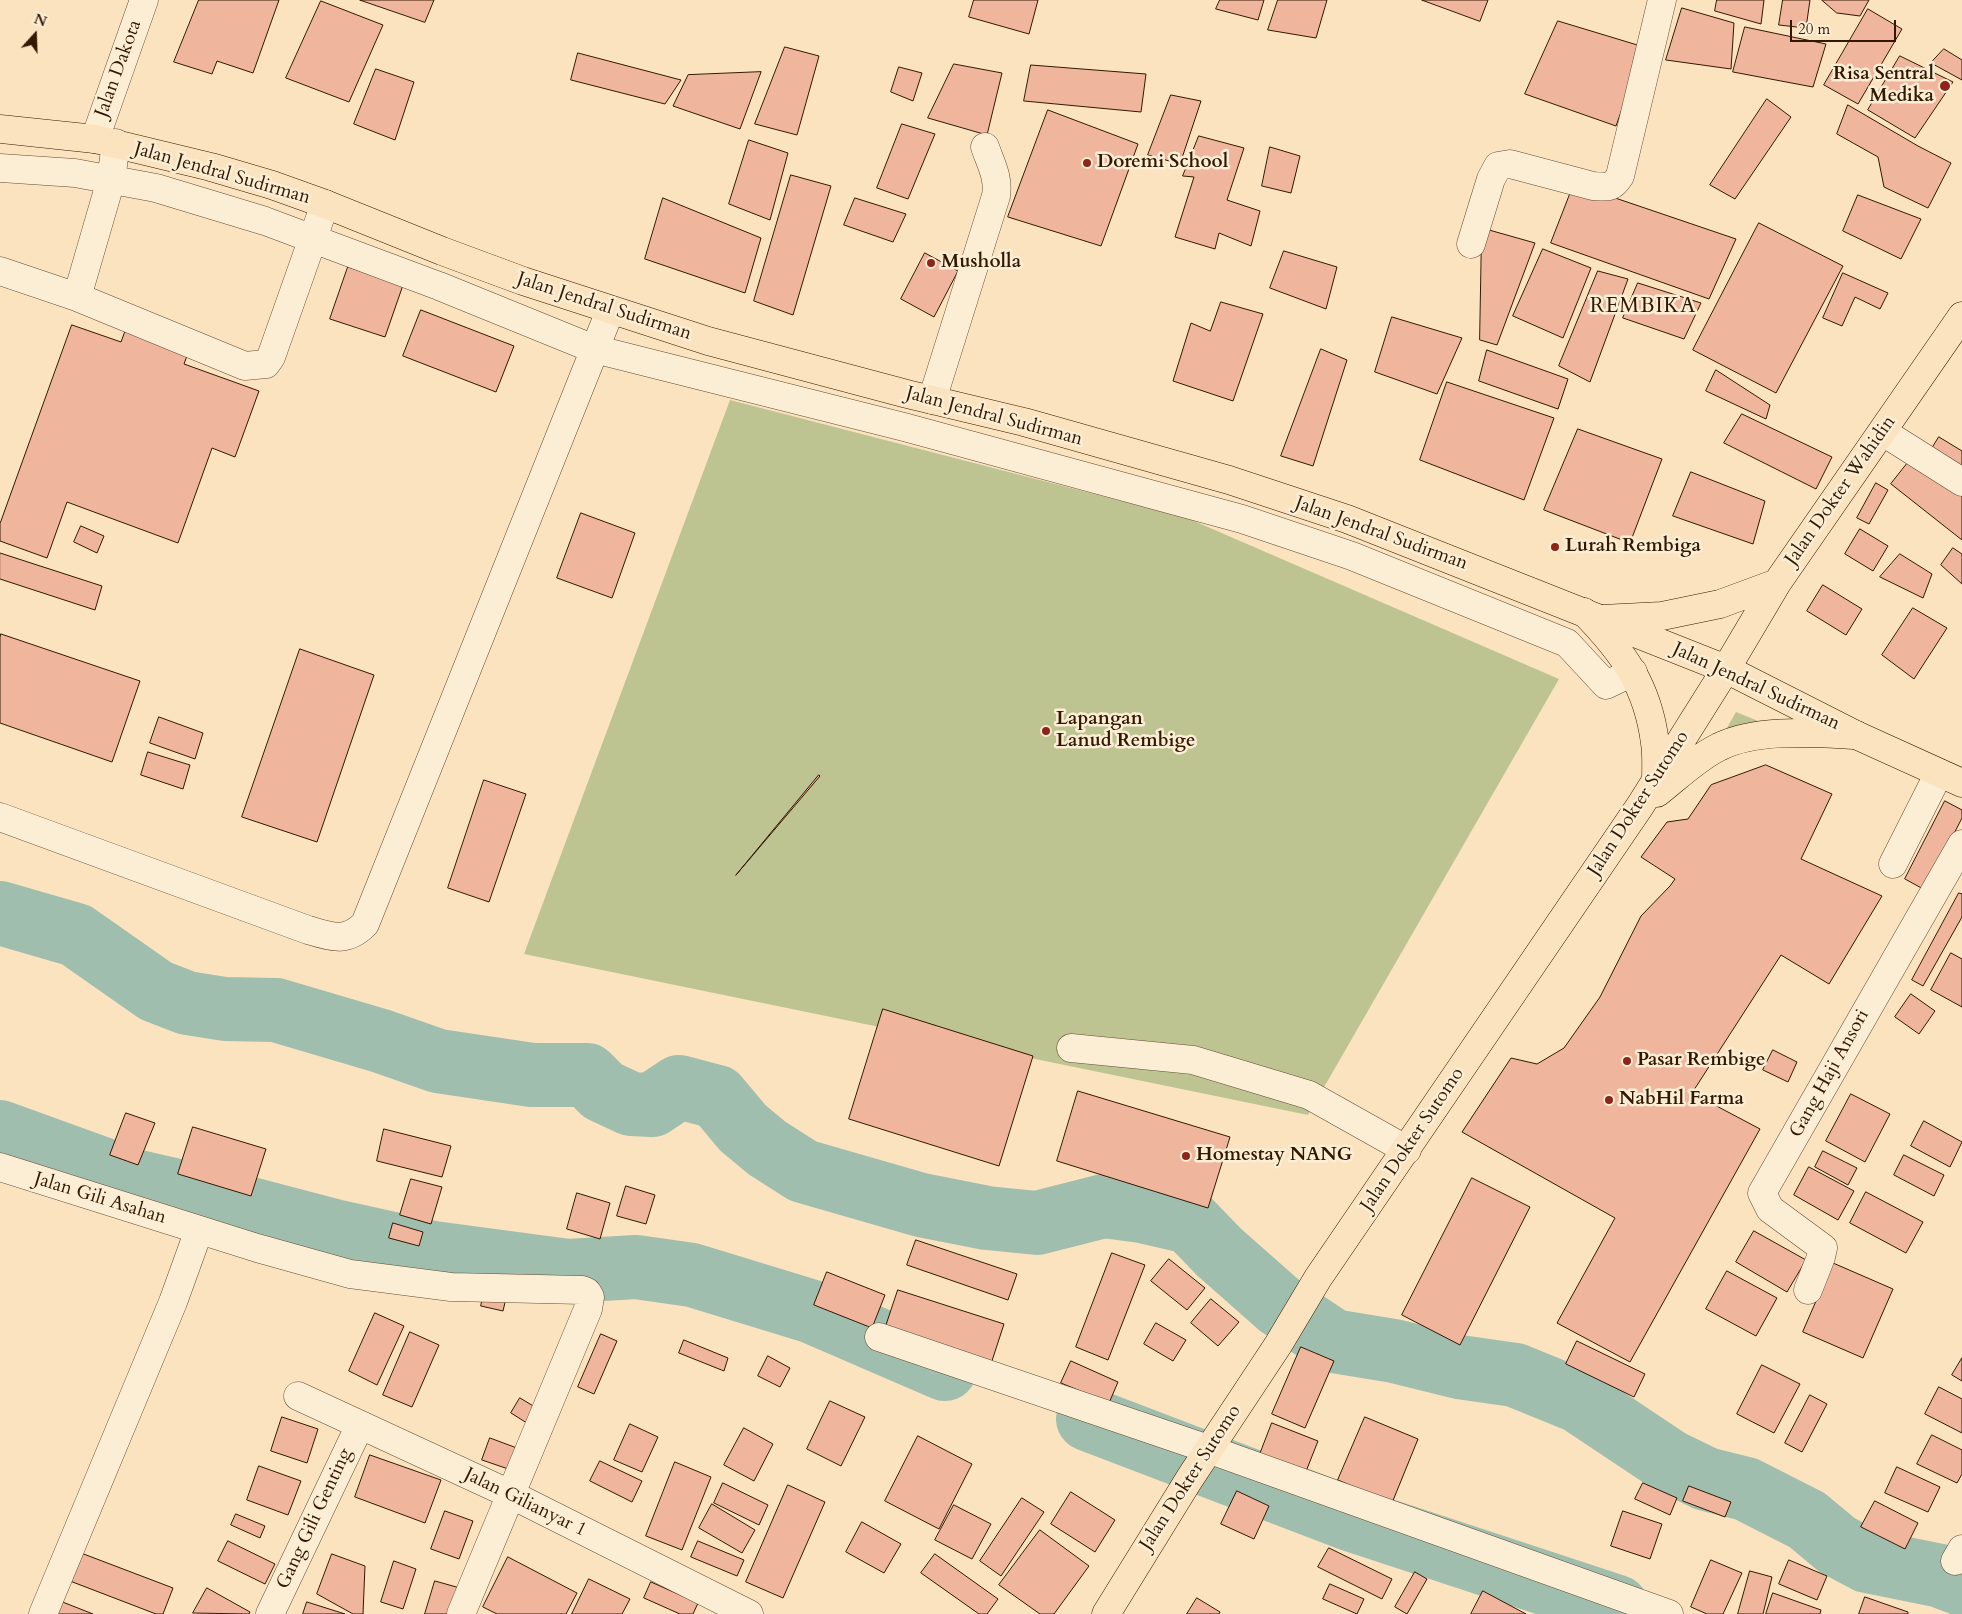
<!DOCTYPE html>
<style>
body{margin:0}
#map{position:relative;width:1962px;height:1614px;overflow:hidden;background:#fbe3bf;font-family:Cardo,serif}
canvas{display:block}
.north{position:absolute;left:10px;top:10px;width:50px;height:50px;-webkit-text-stroke:4px #fcedd5;paint-order:stroke;rotate:20deg;font-size:14px;font-weight:700;line-height:20px;text-align:center;color:#321801}
.north::after{content:'';display:block;margin:auto;width:18px;height:22px;background:#321801;clip-path:polygon(50% 0,100% 100%,50% 72%,0 100%)}
.scale{position:absolute;left:1790px;top:20px;width:106px;height:22px;box-sizing:border-box;border:2px solid #321801;border-top:0;padding-left:6px;font-size:15px;line-height:18px;white-space:nowrap;color:#321801;-webkit-text-stroke:4px #fcedd5;paint-order:stroke}
</style>
<div id="map">
<canvas width="1962" height="1614"></canvas>
<div class="north">N</div>
<div class="scale">20 m</div>
</div>
<script>
const context = document.querySelector('canvas').getContext('2d');
context.lineJoin = 'round';
function fillPath(path, color) {
  context.fillStyle = color;
  context.fill(path, 'evenodd');
}
function strokePath(path, color, width, dash) {
  context.strokeStyle = color;
  context.lineWidth = width;
  context.lineCap = dash ? 'butt' : 'round';
  context.setLineDash(dash || []);
  context.stroke(path);
}
function label(font, color, halo, rows, align = 'center') {
  context.font = font + ' Cardo,serif';
  context.lineWidth = 5;
  context.setLineDash([]);
  context.textBaseline = 'middle';
  context.strokeStyle = halo;
  context.fillStyle = color;
  for (const [text, x, y, turn = 0] of rows) {
    context.save();
    context.translate(x, y);
    context.rotate((+turn || 0) * Math.PI / 180);
    context.textAlign = isNaN(turn) ? turn : align;
    if (halo) context.strokeText(text, 0, 0);
    context.fillText(text, 0, 0);
    context.restore();
  }
}
const green = new Path2D(`
 M 730,400 L 1187,518 L 1559,679 L 1308,1115 L 524,954 Z
 M 1736,712 L 1783,731 L 1716,747 Z`);
const river = new Path2D(`
 M 0,913 L 76,935 L 156,991 L 187,1003 L 225,1009 L 276,1010 L 381,1041 L 438,1061 L 532,1075 L 587,1075 L 603,1091 L 631,1104 L 652,1105 L 679,1087 L 717,1097 L 743,1128 L 767,1148 L 803,1171 L 921,1205 L 987,1218 L 1037,1223 L 1104,1206 L 1142,1211 L 1190,1222 L 1219,1252 L 1279,1305 L 1333,1341 L 1394,1351 L 1459,1367 L 1515,1375 L 1579,1401 L 1669,1461 L 1706,1479 L 1746,1489 L 1807,1520 L 1837,1545 L 1867,1561 L 1941,1576 L 1962,1584
 M 0,1132 L 138,1182 L 208,1198 L 334,1231 L 433,1253 L 568,1271 L 636,1267 L 692,1275 L 813,1312 L 945,1369
 M 1088,1419 L 1350,1519 L 1617,1607`);
const building = new Path2D(`
 M 199,0 L 279,0 L 253,73 L 217,61 L 212,74 L 174,62 Z
 M 360,0 L 434,0 L 425,22 Z
 M 974,0 L 1038,0 L 1029,34 L 969,17 Z
 M 1220,0 L 1264,0 L 1258,20 L 1216,9 Z
 M 1278,0 L 1327,0 L 1316,38 L 1268,30 Z
 M 1422,0 L 1488,0 L 1480,21 Z
 M 1717,0 L 1764,0 L 1761,24 L 1715,11 Z
 M 1783,0 L 1810,0 L 1806,28 L 1779,25 Z
 M 1822,0 L 1869,0 L 1860,16 L 1837,13 Z
 M 321,1 L 383,25 L 349,102 L 286,78 Z
 M 1682,8 L 1734,23 L 1731,69 L 1666,60 Z
 M 1868,9 L 1902,29 L 1858,104 L 1824,85 Z
 M 1558,21 L 1644,47 L 1616,126 L 1525,94 Z
 M 1745,27 L 1826,44 L 1813,87 L 1733,72 Z
 M 785,47 L 819,56 L 797,135 L 755,124 Z
 M 1944,49 L 1962,60 L 1962,80 L 1931,63 Z
 M 578,53 L 681,80 L 665,104 L 571,80 Z
 M 1900,56 L 1953,82 L 1915,138 L 1868,110 Z
 M 954,64 L 1002,73 L 987,135 L 928,118 Z
 M 1031,65 L 1146,74 L 1141,112 L 1024,101 Z
 M 899,67 L 922,73 L 913,101 L 891,92 Z
 M 376,69 L 414,82 L 395,140 L 354,124 Z
 M 761,72 L 740,129 L 673,106 L 688,75 Z
 M 1171,95 L 1201,101 L 1180,164 L 1148,155 Z
 M 1767,99 L 1791,117 L 1735,199 L 1710,185 Z
 M 1848,105 L 1918,146 L 1951,163 L 1928,208 L 1884,187 L 1878,157 L 1837,134 Z
 M 1048,110 L 1138,144 L 1101,246 L 1008,217 Z
 M 902,124 L 935,134 L 908,199 L 877,188 Z
 M 1199,136 L 1244,148 L 1227,200 L 1260,211 L 1251,246 L 1219,233 L 1215,249 L 1175,237 L 1194,177 L 1183,176 Z
 M 749,140 L 788,153 L 770,220 L 729,204 Z
 M 1270,147 L 1300,156 L 1291,193 L 1262,186 Z
 M 791,175 L 831,186 L 793,315 L 754,301 Z
 M 1574,184 L 1736,239 L 1709,299 L 1551,243 Z
 M 1858,195 L 1921,219 L 1901,259 L 1843,231 Z
 M 663,198 L 761,238 L 745,293 L 645,259 Z
 M 855,198 L 906,214 L 893,242 L 844,225 Z
 M 1759,223 L 1843,266 L 1776,393 L 1693,350 Z
 M 1482,228 L 1535,243 L 1497,345 L 1480,340 Z
 M 1543,249 L 1591,268 L 1563,338 L 1513,316 Z
 M 1284,251 L 1337,267 L 1326,309 L 1270,288 Z
 M 925,253 L 958,271 L 934,317 L 901,299 Z
 M 348,267 L 403,285 L 385,337 L 330,319 Z
 M 1598,271 L 1628,279 L 1590,382 L 1559,366 Z
 M 1843,273 L 1888,293 L 1880,309 L 1855,297 L 1842,326 L 1823,318 Z
 M 1638,283 L 1701,303 L 1684,339 L 1623,318 Z
 M 1221,302 L 1263,314 L 1233,401 L 1173,381 L 1191,323 L 1210,331 Z
 M 421,310 L 514,346 L 496,392 L 403,356 Z
 M 1392,317 L 1462,338 L 1437,394 L 1375,372 Z
 M 72,325 L 121,342 L 125,331 L 188,353 L 184,364 L 259,391 L 235,457 L 212,448 L 178,543 L 67,502 L 47,558 L 0,541 L 0,524 Z
 M 1321,349 L 1347,360 L 1313,466 L 1281,456 Z
 M 1487,350 L 1568,379 L 1558,409 L 1479,381 Z
 M 1716,370 L 1770,405 L 1766,419 L 1706,391 Z
 M 1447,382 L 1554,418 L 1524,500 L 1420,460 Z
 M 1742,414 L 1832,457 L 1816,489 L 1724,443 Z
 M 1578,429 L 1662,459 L 1630,543 L 1544,510 Z
 M 1939,437 L 1962,451 L 1962,468 L 1931,450 Z
 M 1914,455 L 1962,486 L 1962,540 L 1891,484 Z
 M 1691,472 L 1765,501 L 1753,544 L 1673,516 Z
 M 1876,483 L 1888,490 L 1869,524 L 1857,518 Z
 M 581,513 L 635,533 L 612,598 L 557,578 Z
 M 81,526 L 104,536 L 97,553 L 74,542 Z
 M 1860,529 L 1888,546 L 1873,571 L 1845,554 Z
 M 1953,548 L 1962,554 L 1962,584 L 1941,565 Z
 M 0,553 L 102,586 L 95,610 L 0,579 Z
 M 1900,554 L 1932,574 L 1923,598 L 1880,577 Z
 M 1823,585 L 1862,609 L 1846,635 L 1807,611 Z
 M 1913,608 L 1947,628 L 1914,679 L 1882,655 Z
 M 1,634 L 140,681 L 112,762 L 0,723 L 0,638 Z
 M 300,649 L 374,675 L 317,842 L 242,817 Z
 M 159,717 L 203,733 L 195,759 L 150,743 Z
 M 148,752 L 190,765 L 183,789 L 141,775 Z
 M 1766,765 L 1832,794 L 1801,859 L 1882,896 L 1829,984 L 1781,955 L 1692,1093 L 1760,1129 L 1630,1362 L 1557,1323 L 1615,1218 L 1462,1132 L 1511,1058 L 1537,1064 L 1564,1048 L 1600,997 L 1641,916 L 1670,886 L 1675,879 L 1641,857 L 1667,822 L 1688,819 L 1711,785 Z
 M 819,775 L 820,776 L 736,875 Z
 M 484,780 L 526,794 L 489,902 L 448,888 Z
 M 1945,801 L 1962,810 L 1962,818 L 1925,890 L 1905,879 Z
 M 1959,893 L 1962,894 L 1962,917 L 1923,986 L 1912,980 Z
 M 1951,953 L 1962,959 L 1962,1007 L 1931,990 Z
 M 1911,994 L 1935,1011 L 1919,1034 L 1895,1017 Z
 M 883,1009 L 1033,1056 L 999,1166 L 849,1119 Z
 M 1773,1050 L 1797,1062 L 1788,1082 L 1763,1070 Z
 M 1078,1091 L 1230,1137 L 1208,1208 L 1057,1161 Z
 M 1851,1094 L 1890,1114 L 1865,1162 L 1826,1141 Z
 M 126,1113 L 155,1123 L 138,1165 L 110,1155 Z
 M 1924,1121 L 1962,1142 L 1950,1167 L 1911,1146 Z
 M 193,1127 L 266,1149 L 251,1196 L 178,1174 Z
 M 384,1129 L 451,1146 L 442,1177 L 377,1161 Z
 M 1823,1151 L 1857,1168 L 1848,1185 L 1815,1167 Z
 M 1904,1155 L 1944,1175 L 1934,1196 L 1894,1175 Z
 M 1809,1167 L 1854,1191 L 1838,1220 L 1794,1195 Z
 M 1472,1178 L 1530,1207 L 1460,1345 L 1402,1315 Z
 M 411,1179 L 442,1187 L 431,1224 L 400,1215 Z
 M 626,1186 L 655,1195 L 646,1224 L 617,1216 Z
 M 1866,1192 L 1923,1222 L 1906,1253 L 1850,1223 Z
 M 577,1193 L 610,1203 L 600,1239 L 567,1229 Z
 M 393,1223 L 423,1232 L 419,1246 L 389,1238 Z
 M 1754,1231 L 1806,1260 L 1787,1292 L 1736,1262 Z
 M 916,1240 L 1017,1274 L 1008,1300 L 907,1265 Z
 M 1112,1253 L 1145,1265 L 1108,1360 L 1076,1347 Z
 M 1169,1259 L 1205,1288 L 1187,1310 L 1151,1281 Z
 M 1833,1263 L 1893,1289 L 1863,1358 L 1803,1332 Z
 M 1727,1271 L 1777,1298 L 1756,1336 L 1706,1309 Z
 M 827,1272 L 885,1295 L 872,1328 L 814,1305 Z
 M 898,1290 L 1004,1324 L 989,1370 L 883,1335 Z
 M 484,1293 L 506,1298 L 503,1311 L 481,1306 Z
 M 1211,1299 L 1239,1322 L 1218,1346 L 1191,1323 Z
 M 375,1313 L 404,1326 L 377,1385 L 349,1371 Z
 M 1156,1323 L 1186,1340 L 1173,1361 L 1144,1344 Z
 M 410,1332 L 439,1345 L 412,1407 L 383,1395 Z
 M 601,1334 L 617,1341 L 594,1394 L 578,1387 Z
 M 684,1340 L 728,1358 L 724,1371 L 679,1353 Z
 M 1577,1341 L 1645,1374 L 1634,1397 L 1566,1364 Z
 M 1301,1347 L 1334,1361 L 1305,1428 L 1272,1414 Z
 M 768,1356 L 790,1368 L 780,1387 L 758,1376 Z
 M 1962,1358 L 1962,1381 L 1952,1375 Z
 M 1071,1361 L 1118,1382 L 1109,1403 L 1061,1383 Z
 M 1762,1365 L 1800,1384 L 1774,1433 L 1737,1414 Z
 M 1939,1387 L 1962,1399 L 1962,1433 L 1925,1414 Z
 M 1810,1395 L 1827,1404 L 1802,1452 L 1785,1443 Z
 M 520,1398 L 540,1410 L 530,1425 L 511,1413 Z
 M 830,1401 L 865,1417 L 841,1466 L 807,1449 Z
 M 282,1417 L 318,1429 L 307,1463 L 271,1451 Z
 M 1365,1417 L 1418,1439 L 1392,1503 L 1338,1480 Z
 M 1272,1423 L 1318,1441 L 1303,1479 L 1257,1462 Z
 M 630,1424 L 658,1437 L 642,1472 L 614,1460 Z
 M 744,1428 L 773,1444 L 754,1481 L 724,1465 Z
 M 1932,1435 L 1962,1450 L 1962,1474 L 1957,1483 L 1917,1464 Z
 M 918,1436 L 972,1464 L 939,1529 L 885,1501 Z
 M 490,1438 L 525,1451 L 517,1472 L 482,1460 Z
 M 370,1455 L 441,1480 L 425,1523 L 355,1497 Z
 M 600,1461 L 642,1481 L 632,1502 L 590,1481 Z
 M 675,1462 L 711,1477 L 682,1550 L 646,1536 Z
 M 259,1466 L 301,1481 L 288,1515 L 247,1500 Z
 M 1897,1467 L 1940,1487 L 1928,1512 L 1885,1493 Z
 M 723,1483 L 768,1505 L 759,1525 L 714,1503 Z
 M 1643,1483 L 1677,1498 L 1670,1515 L 1635,1499 Z
 M 788,1485 L 825,1502 L 783,1598 L 746,1582 Z
 M 1689,1486 L 1731,1502 L 1725,1517 L 1683,1501 Z
 M 1237,1491 L 1269,1506 L 1254,1539 L 1221,1524 Z
 M 1071,1492 L 1115,1520 L 1095,1552 L 1051,1524 Z
 M 1022,1498 L 1044,1512 L 1001,1576 L 980,1561 Z
 M 1875,1501 L 1918,1523 L 1905,1549 L 1861,1527 Z
 M 712,1504 L 755,1530 L 742,1553 L 699,1528 Z
 M 954,1505 L 991,1524 L 972,1559 L 935,1540 Z
 M 445,1511 L 473,1521 L 459,1559 L 431,1549 Z
 M 1623,1511 L 1662,1524 L 1650,1559 L 1611,1546 Z
 M 236,1514 L 265,1526 L 260,1538 L 231,1525 Z
 M 862,1522 L 901,1544 L 884,1573 L 846,1552 Z
 M 1040,1530 L 1089,1566 L 1054,1614 L 1040,1614 L 999,1585 Z
 M 228,1541 L 275,1564 L 265,1584 L 218,1561 Z
 M 698,1541 L 744,1560 L 737,1576 L 691,1557 Z
 M 1329,1548 L 1392,1579 L 1382,1599 L 1318,1567 Z
 M 81,1553 L 173,1588 L 163,1614 L 156,1614 L 70,1581 Z
 M 332,1554 L 365,1566 L 363,1614 L 353,1614 L 317,1594 Z
 M 935,1554 L 998,1599 L 987,1614 L 979,1614 L 921,1573 Z
 M 508,1557 L 577,1593 L 566,1614 L 497,1614 L 483,1607 Z
 M 1711,1560 L 1742,1573 L 1723,1614 L 1707,1614 L 1691,1607 Z
 M 1789,1560 L 1827,1576 L 1817,1600 L 1779,1584 Z
 M 394,1561 L 416,1569 L 403,1609 L 381,1602 Z
 M 1750,1571 L 1772,1577 L 1763,1614 L 1738,1614 Z
 M 1415,1572 L 1427,1579 L 1407,1614 L 1395,1607 Z
 M 589,1579 L 630,1599 L 622,1614 L 572,1614 Z
 M 435,1581 L 460,1588 L 453,1614 L 425,1614 Z
 M 651,1582 L 698,1603 L 693,1614 L 680,1614 L 644,1598 Z
 M 1330,1584 L 1364,1599 L 1357,1614 L 1323,1599 Z
 M 207,1588 L 250,1612 L 249,1614 L 193,1613 Z
 M 1483,1591 L 1526,1614 L 1471,1614 Z
 M 1773,1593 L 1821,1610 L 1820,1614 L 1766,1614 Z
 M 1865,1597 L 1908,1612 L 1908,1614 L 1859,1614 Z
 M 1197,1598 L 1220,1612 L 1219,1614 L 1187,1614 Z
 M 60,1601 L 93,1614 L 55,1614 Z
 M 307,1602 L 345,1614 L 303,1614 Z`);
const minor = new Path2D(`
 M 95,139 L 144,0
 M 0,168 L 75,173 L 156,188 L 265,221 L 313,239 L 439,286 L 594,349 L 904,427 L 1242,519 L 1352,556 L 1567,643 L 1606,685 L 1633,672
 M 1471,244 L 1491,179 L 1498,166 L 1510,164 L 1593,186 C 1607,187 1612,189 1620,176 L 1662,0
 M 0,271 L 77,297 L 245,366 L 266,364 L 271,357 L 325,204
 M 77,297 L 111,180 L 116,143
 M 932,400 L 996,196 C 999,178 991,164 985,147
 M 1883,432 L 1962,482
 M 0,817 L 308,930 C 332,937 346,943 365,924 L 610,311
 M 1893,864 L 1939,773
 M 1071,1048 L 1193,1060 L 1309,1095 L 1407,1150
 M 0,1167 L 257,1248 L 350,1274 L 451,1287 L 582,1290 L 587,1292 L 590,1297 L 588,1309 L 461,1614
 M 1808,1290 L 1821,1257 L 1823,1248 L 1770,1209 L 1762,1193 L 1962,844
 M 879,1337 L 1208,1449 L 1669,1614
 M 298,1396 L 512,1495 L 749,1614
 M 1955,1561 L 1962,1549
 M 43,1614 L 173,1302 L 199,1230
 M 270,1614 L 360,1425`);
const major = new Path2D(`
 M 1584,612 C 1623,652 1648,686 1655,743 C 1657,755 1656,769 1656,782
 M 1602,619 L 1662,616 L 1720,604 L 1777,583
 M 1657,793 C 1675,779 1698,757 1719,747 C 1756,728 1815,733 1856,735
 M 1106,1614 L 1190,1478 L 1278,1345 L 1318,1278 L 1640,806 L 1726,669 L 1777,583 L 1962,316`);
const highway = new Path2D(`
 M 0,129 L 95,139 L 211,167 L 272,185 L 325,204 L 442,251 L 523,281 L 708,341 L 907,394 L 1024,422 L 1229,480 L 1347,519 L 1726,669 L 1856,735 L 1962,783`);
const markers = [
 [1945,86,6,"#8f2418"],
 [1087,163,5,"#8f2418"],
 [931,263,5,"#8f2418"],
 [1555,547,5,"#8f2418"],
 [1046,731,5,"#8f2418"],
 [1627,1061,5,"#8f2418"],
 [1609,1100,5,"#8f2418"],
 [1186,1156,5,"#8f2418"]
];
const streetNames = [
 ["Jalan Dakota",119,69,-70],
 ["Jalan Jendral Sudirman",222,174,16],
 ["Jalan Jendral Sudirman",604,307,18],
 ["Jalan Jendral Sudirman",994,417,15],
 ["Jalan Dokter Wahidin",1841,491,-55],
 ["Jalan Jendral Sudirman",1381,534,20],
 ["Jalan Jendral Sudirman",1756,687,25],
 ["Jalan Dokter Sutomo",1639,804,-57],
 ["Gang Haji Ansori",1830,1074,-61],
 ["Jalan Dokter Sutomo",1413,1140,-56],
 ["Jalan Gili Asahan",100,1199,17],
 ["Jalan Dokter Sutomo",1191,1478,-57],
 ["Jalan Gilianyar 1",525,1503,26],
 ["Gang Gili Genting",315,1519,-65]
];
const poiNames = [
 ["Risa Sentral",1934,75,"right"],
 ["Medika",1934,97,"right"],
 ["Doremi School",1097,163],
 ["Musholla",941,263],
 ["Lurah Rembiga",1565,547],
 ["Lapangan",1056,720],
 ["Lanud Rembige",1056,742],
 ["Pasar Rembige",1637,1061],
 ["NabHil Farma",1619,1100],
 ["Homestay NANG",1196,1156]
];
const quarterNames = [
 ["REMBIKA",1643,307]
];
fillPath(green, '#bdc492');
strokePath(river, '#9fbead', 64);
fillPath(building, '#f0b59d');
strokePath(building, '#321801', 1);
strokePath(minor, '#644b30', 29);
strokePath(major, '#321801', 29);
strokePath(highway, '#321801', 29);
strokePath(minor, '#fcedd5', 28);
strokePath(major, '#fbe3bf', 28);
strokePath(highway, '#fbe3bf', 28);
for (const [x, y, r, color] of markers) {
  const dot = new Path2D();
  dot.arc(x, y, r, 0, 2 * Math.PI);
  context.fillStyle = color;
  context.fill(dot);
  strokePath(dot, '#fcedd5', 2);
}
label('19px', '#321801', '#fcedd5', streetNames);
label('bold 19px', '#321801', '#fcedd5', poiNames, 'left');
context.letterSpacing = '1px';
label('21px', '#321801', '#fcedd5', quarterNames);
context.letterSpacing = '0px';
</script>
